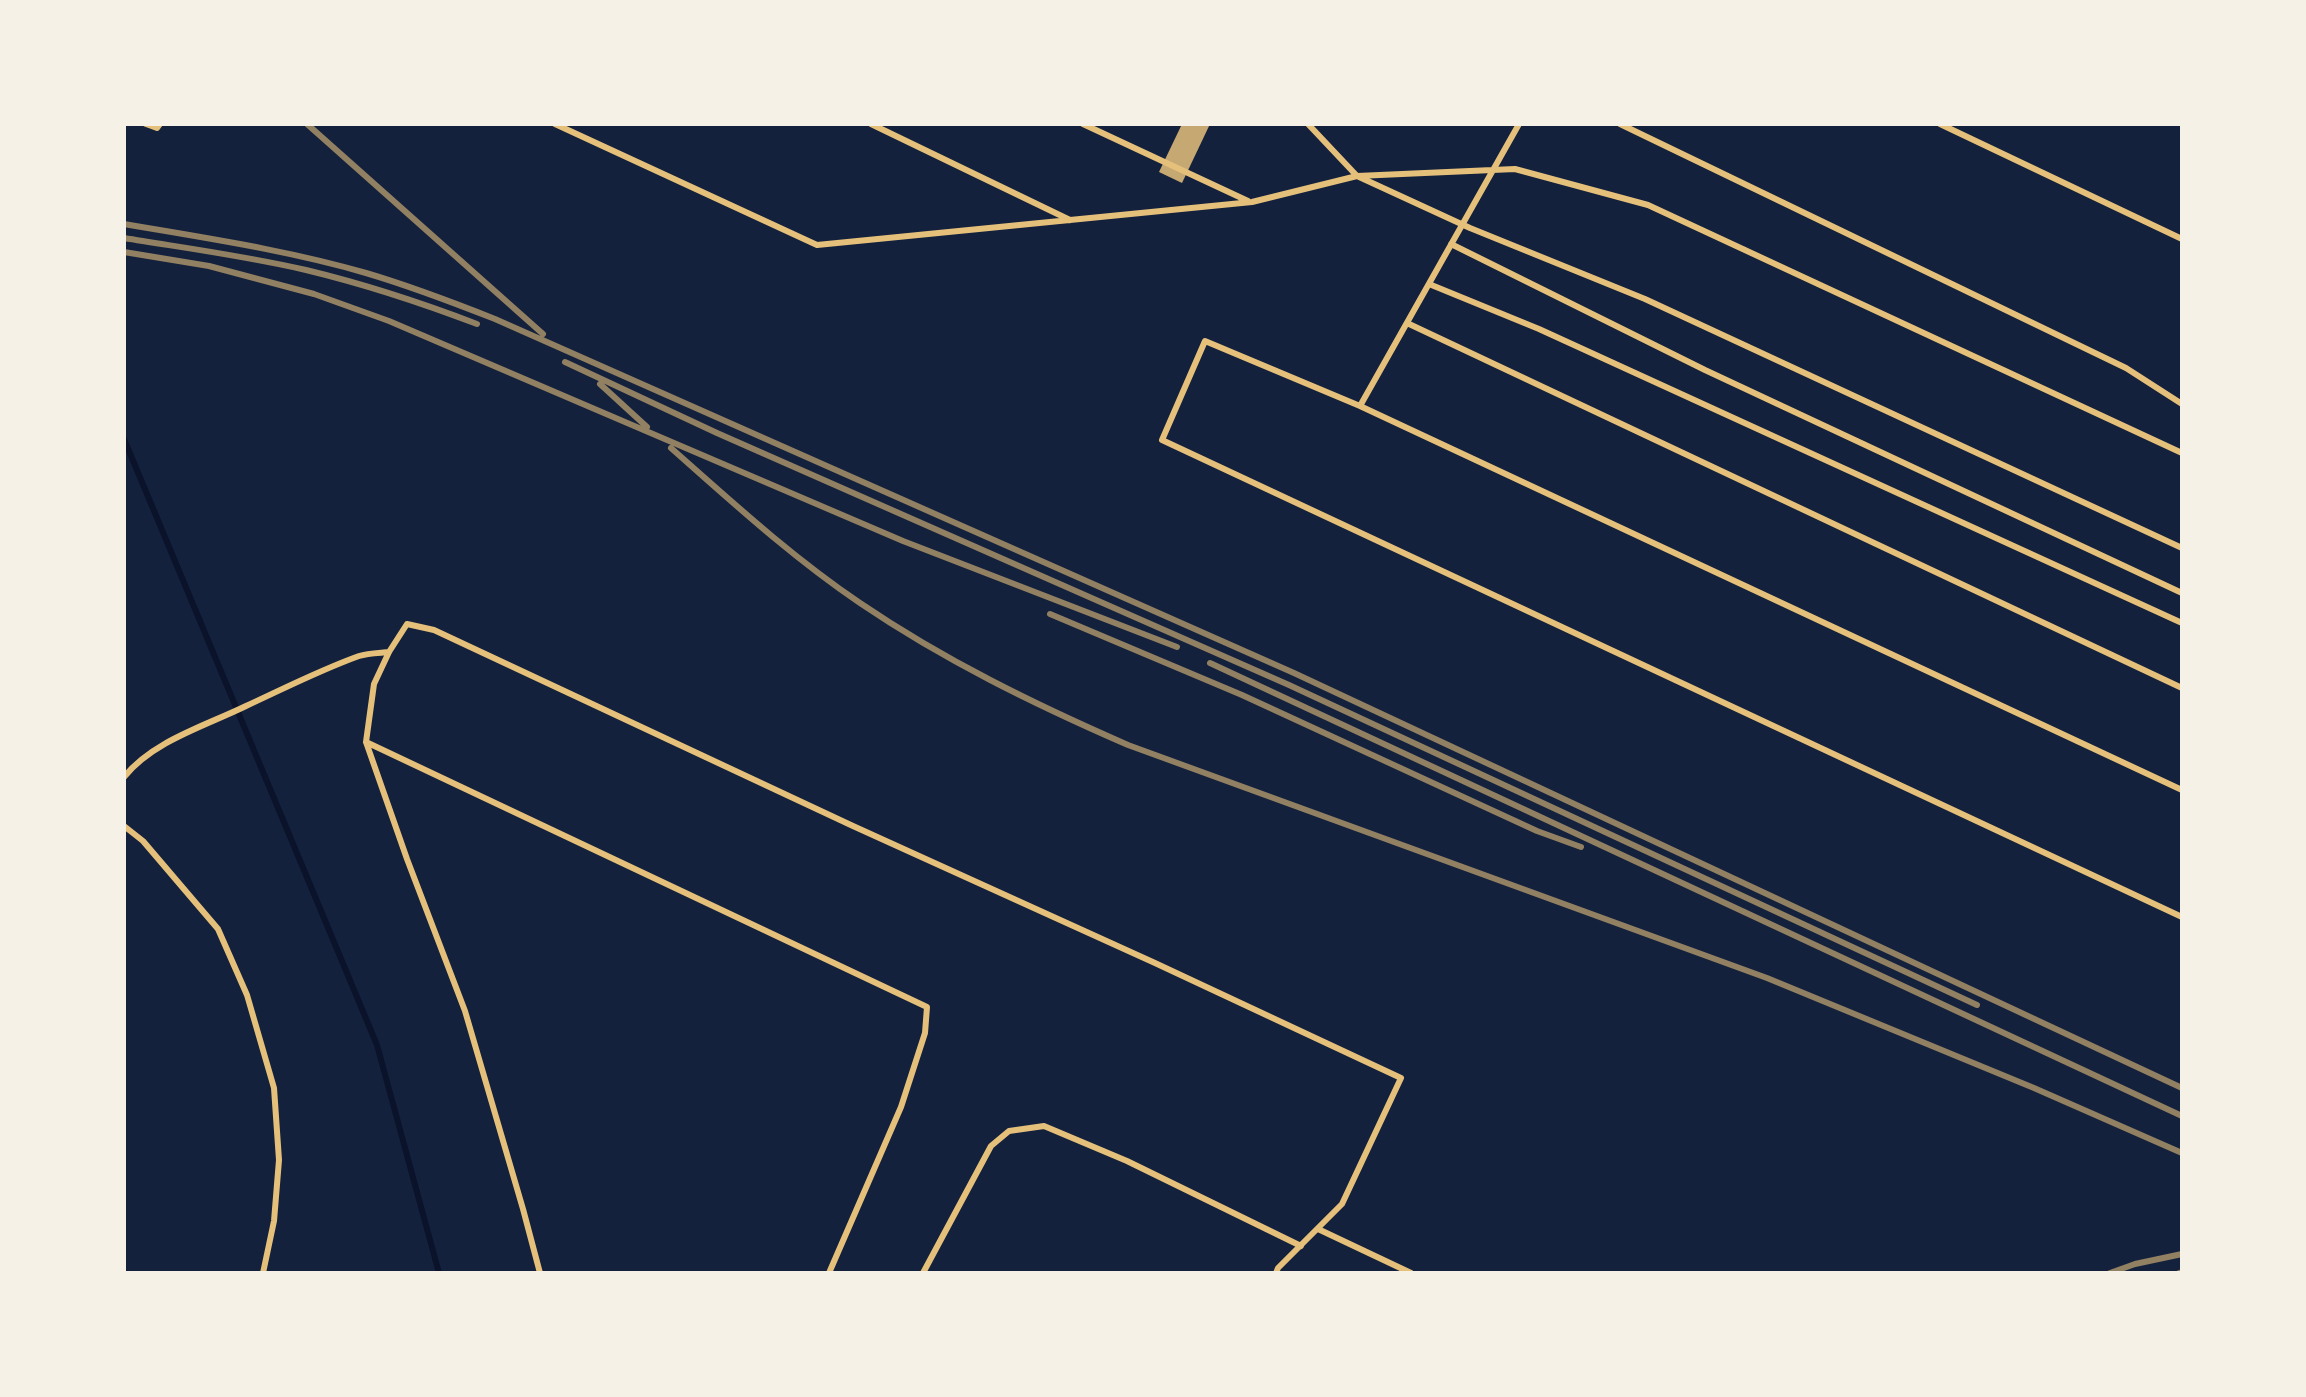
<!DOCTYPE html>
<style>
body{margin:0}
#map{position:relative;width:2306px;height:1397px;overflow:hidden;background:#14213d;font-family:"Playfair Display",serif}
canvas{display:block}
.frame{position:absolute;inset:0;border:126px solid #f6f1e7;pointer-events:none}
</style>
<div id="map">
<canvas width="2306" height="1397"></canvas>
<div class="frame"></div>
</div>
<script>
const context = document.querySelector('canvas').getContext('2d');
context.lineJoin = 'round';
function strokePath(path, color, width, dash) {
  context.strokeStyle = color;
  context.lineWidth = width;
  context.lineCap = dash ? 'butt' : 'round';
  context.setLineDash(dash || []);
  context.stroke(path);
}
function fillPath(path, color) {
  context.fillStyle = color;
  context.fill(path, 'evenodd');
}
const stream = new Path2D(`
 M 124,439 L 377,1045 L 439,1273`);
const building = new Path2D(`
 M 1182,124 L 1210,124 L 1182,183 L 1159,172 Z`);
const service = new Path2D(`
 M 146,124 L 157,128 L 160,124
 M 555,124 L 817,245 L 1252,202 L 1357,176 L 1515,169 L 1648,205 L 2182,453
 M 871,124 L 1070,220
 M 1083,124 L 1248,201
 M 1308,124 L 1357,176 L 1470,228 L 1645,299 L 2182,548
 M 1620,124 L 2126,368 L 2182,404
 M 1940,124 L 2182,239
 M 1451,244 L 1705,370 L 2182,593
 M 1429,284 L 1539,329 L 2182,623
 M 1407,323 L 2182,688
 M 1360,406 L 1519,124
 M 366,742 L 927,1007 L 925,1033 L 901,1107 L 829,1273
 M 124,777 C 153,741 205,726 246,706 C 283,689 320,670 359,656 C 368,653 379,653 389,652
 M 2182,790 L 1360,406 L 1205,341 L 1162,440 L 2182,917
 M 124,826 L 143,841 L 218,929 L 247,995 L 274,1088 L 279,1160 L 274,1221 L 263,1273
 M 1318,1229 L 1411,1273
 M 540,1273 L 523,1209 L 465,1011 L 407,859 L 366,742 L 374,684 L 389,652 L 407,624 L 434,630 L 853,826 L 1155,963 L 1401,1078 L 1342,1204 L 1278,1268 L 1276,1273
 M 923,1273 L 991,1146 L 1009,1131 L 1044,1126 L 1127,1161 L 1301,1246`);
const rail = new Path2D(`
 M 307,124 L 543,334
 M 124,224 C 205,238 287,250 366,273 C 410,286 452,302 495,319 L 1294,673 L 2182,1088
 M 124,238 C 185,248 246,256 306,270 C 364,284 422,303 477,324
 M 124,252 L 209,266 L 314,294 L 389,321 L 903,541 L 1177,647
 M 565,362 L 717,433 L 1289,685 L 1977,1005
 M 600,384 L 647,427
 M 671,448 C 732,502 792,557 860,603 C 944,660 1034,704 1128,745 L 1767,978 L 2034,1088 L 2182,1153
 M 1050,614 L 1242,695 L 1537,831 L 1581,847
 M 1210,663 L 2182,1116
 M 2110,1273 L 2135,1264 L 2182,1254
 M 2179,1273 L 2182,1272`);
strokePath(stream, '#0b132b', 6);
fillPath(building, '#c6a872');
strokePath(service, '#e5c07b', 6);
strokePath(rail, '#918062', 6);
</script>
